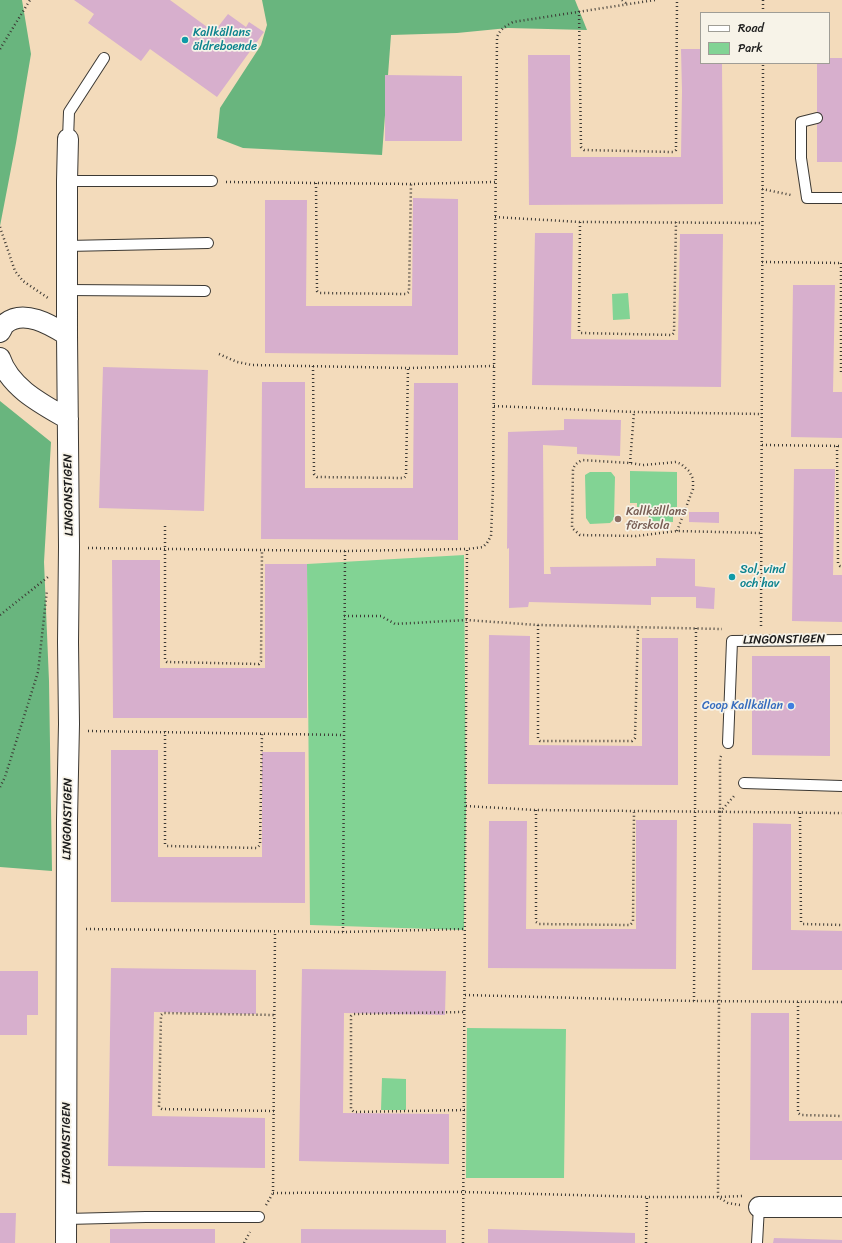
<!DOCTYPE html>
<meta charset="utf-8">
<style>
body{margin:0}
#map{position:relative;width:842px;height:1243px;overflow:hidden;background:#f3dbbb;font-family:Sriracha,sans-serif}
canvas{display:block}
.legend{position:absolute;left:700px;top:12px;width:130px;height:52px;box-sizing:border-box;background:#f7f3e8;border:1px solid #9f9d96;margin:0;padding:5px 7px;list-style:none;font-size:12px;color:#1c1c1c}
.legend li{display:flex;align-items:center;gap:8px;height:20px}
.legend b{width:20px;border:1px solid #9f9d96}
</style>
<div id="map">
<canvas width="842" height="1243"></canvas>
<ul class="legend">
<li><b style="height:5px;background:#fff"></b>Road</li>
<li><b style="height:11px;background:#82d394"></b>Park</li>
</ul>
</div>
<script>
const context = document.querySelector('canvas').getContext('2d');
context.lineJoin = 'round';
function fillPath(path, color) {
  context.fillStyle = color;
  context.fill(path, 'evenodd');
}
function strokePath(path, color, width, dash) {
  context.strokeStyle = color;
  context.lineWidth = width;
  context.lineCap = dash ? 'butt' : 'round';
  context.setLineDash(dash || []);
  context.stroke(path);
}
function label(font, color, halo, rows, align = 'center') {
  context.font = font + ' Sriracha,sans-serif';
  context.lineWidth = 3.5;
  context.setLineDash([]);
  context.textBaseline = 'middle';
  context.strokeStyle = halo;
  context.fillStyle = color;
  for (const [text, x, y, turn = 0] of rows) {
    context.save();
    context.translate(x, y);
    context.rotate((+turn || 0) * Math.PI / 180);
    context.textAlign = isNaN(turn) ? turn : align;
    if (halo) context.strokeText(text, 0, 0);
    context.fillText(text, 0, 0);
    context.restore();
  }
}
const green = new Path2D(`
 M 628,293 L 630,319 L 613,320 L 612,294 Z
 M 630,471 L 677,472 L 677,507 L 673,507 L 673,522 L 649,521 L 648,507 L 637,507 L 637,503 L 630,503 Z
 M 590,472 L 611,472 L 615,477 L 614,519 L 610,523 L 590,524 L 586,518 L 585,475 Z
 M 464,555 L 466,809 L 464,930 L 310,925 L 307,564 Z
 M 467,1028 L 566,1029 L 564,1178 L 466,1178 Z
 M 382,1078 L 406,1079 L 406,1110 L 381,1110 Z`);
const forest = new Path2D(`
 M 0,0 L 22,0 L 31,54 L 16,143 L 0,226 Z
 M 262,0 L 575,0 L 587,30 L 508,28 L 457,33 L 391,35 L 382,155 L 243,148 L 217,138 L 220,108 L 261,45 L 267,25 Z
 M 0,401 L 51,442 L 44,562 L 49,681 L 52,871 L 0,867 Z`);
const building = new Path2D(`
 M 74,0 L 170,0 L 214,32 L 228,14 L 246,27 L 249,22 L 264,32 L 217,97 L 150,49 L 141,61 L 88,23 L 94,14 Z
 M 681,49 L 701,49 L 701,63 L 722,63 L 723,204 L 529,205 L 528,55 L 570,55 L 571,157 L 681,157 L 682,91 Z
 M 829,58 L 842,58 L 842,162 L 817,162 L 817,63 L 829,63 Z
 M 385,75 L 462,76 L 462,141 L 385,141 Z
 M 413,198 L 458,199 L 458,355 L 265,353 L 265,200 L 307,200 L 306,306 L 412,306 Z
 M 535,233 L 573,233 L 571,339 L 678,340 L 680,234 L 723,234 L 721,387 L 532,385 Z
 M 793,285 L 835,285 L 833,392 L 842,392 L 842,438 L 791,437 Z
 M 103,367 L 208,370 L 204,511 L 99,508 Z
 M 262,382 L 305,382 L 305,488 L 413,488 L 414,383 L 458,383 L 458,540 L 261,539 Z
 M 564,419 L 621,420 L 620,456 L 577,454 L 577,447 L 543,445 L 544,574 L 551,574 L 550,567 L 656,566 L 656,558 L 695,559 L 695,586 L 715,588 L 714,609 L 696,608 L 696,597 L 651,597 L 651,605 L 529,602 L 528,607 L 509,608 L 509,548 L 507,549 L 508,432 L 564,430 Z
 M 794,469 L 835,469 L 833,575 L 842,575 L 842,622 L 792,621 Z
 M 689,512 L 719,512 L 719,523 L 689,522 Z
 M 112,560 L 160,560 L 160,668 L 265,668 L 265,564 L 307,564 L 307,718 L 113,718 Z
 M 489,635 L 530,636 L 529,745 L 642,746 L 642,638 L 678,638 L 678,785 L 488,784 Z
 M 752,656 L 830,656 L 830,756 L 752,755 Z
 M 111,750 L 158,750 L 158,857 L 262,857 L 262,752 L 305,752 L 305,903 L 111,902 Z
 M 636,820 L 677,820 L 676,969 L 488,968 L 489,821 L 527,821 L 526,929 L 636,929 Z
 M 753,823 L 791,824 L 791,930 L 842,931 L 842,970 L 752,970 Z
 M 111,968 L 256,970 L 256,1014 L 154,1012 L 152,1116 L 265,1118 L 265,1168 L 108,1166 Z
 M 302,969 L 446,971 L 445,1015 L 344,1013 L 343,1113 L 449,1114 L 449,1164 L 299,1161 Z
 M 0,971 L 38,971 L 38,1015 L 27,1015 L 27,1035 L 0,1035 Z
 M 751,1013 L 789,1013 L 789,1121 L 842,1121 L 842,1160 L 750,1160 Z
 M 0,1213 L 16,1213 L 15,1243 L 0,1243 Z
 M 110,1229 L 215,1229 L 215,1243 L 110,1243 Z
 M 301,1229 L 446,1230 L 446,1243 L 301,1243 Z
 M 488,1229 L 635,1233 L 635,1243 L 488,1243 Z
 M 774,1238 L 842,1240 L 842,1243 L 773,1243 Z`);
const path = new Path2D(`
 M 622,0 L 627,4
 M 763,0 L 763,13
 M 579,11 L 581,147 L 584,150 L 673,152 L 676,150 L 677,0
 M 0,49 L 30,0
 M 226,182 L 411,184 L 495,182
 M 316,183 L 317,291 L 319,293 L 406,294 L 409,292 L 411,184
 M 762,189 L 791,195
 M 495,217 L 580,222 L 762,223
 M 580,222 L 579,331 L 581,333 L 672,335 L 674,333 L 676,222
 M 0,227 L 15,271 L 23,281 L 48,298
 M 762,262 L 842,263
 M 841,263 L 841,372 L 842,373
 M 219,354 L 237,362 L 252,365 L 408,368 L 494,366
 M 313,366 L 314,474 L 317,477 L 404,478 L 406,476 L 408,368
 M 494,406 L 634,412 L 762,414
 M 762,445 L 842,446
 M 837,446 L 838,563 L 840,566 L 842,566
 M 630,463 L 634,412
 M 165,526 L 165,660 L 167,662 L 259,664 L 261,661 L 262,550
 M 677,531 L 693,489 L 693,479 L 689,471 L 681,464 L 676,462 L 666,463 L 643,465 L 630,463 L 582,460 C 577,463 574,465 573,470 L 572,528 L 580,535 L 636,536 L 677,531 L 760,533
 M 88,548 L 345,551 L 467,549
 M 0,615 L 48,577
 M 344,616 L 381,616 L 395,624 L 466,620 L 538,625 L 722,629
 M 538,625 L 538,738 L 540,741 L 632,741 L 635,738 L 638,627
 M 761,626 L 763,63
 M 88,731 L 344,735
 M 165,731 L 165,844 L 167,846 L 257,848 L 260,845 L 262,733
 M 721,756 L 720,758 L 720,812 L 718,1197 L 728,1203 L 740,1205
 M 0,787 L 5,777 L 38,672 L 47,590
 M 466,806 L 536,810 L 842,813
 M 536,810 L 536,922 L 539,924 L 630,925 L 633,922 L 634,812
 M 720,812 L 735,795
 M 800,813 L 801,922 L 803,924 L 842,925
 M 86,929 L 343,932 L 465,929
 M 343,932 L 345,551
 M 465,995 L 694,1001 L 842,1002
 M 694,1001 L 696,628
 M 798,1002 L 798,1113 L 801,1115 L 842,1116
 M 465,1110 L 354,1112 L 351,1109 L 351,1016 L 354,1014 L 465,1012
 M 274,1111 L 162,1109 L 159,1107 L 161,1015 L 163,1013 L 274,1015
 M 273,1193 L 464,1192 L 647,1197 L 718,1197 L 742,1196
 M 266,1205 L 273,1193 L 275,931
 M 244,1243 L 250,1232
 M 463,1243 L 467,549 L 483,547 L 487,543 L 491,536 L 493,487 L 497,37 C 500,29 506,26 513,22 L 655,0
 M 646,1243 L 647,1197`);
const service = new Path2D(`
 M 817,118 L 801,122 L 801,158 L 807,198 L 842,198
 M 68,139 L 69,112 L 104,58
 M 67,181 L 212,181
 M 67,246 L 208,243
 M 67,290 L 205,291
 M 728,743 L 732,641 L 842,640
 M 744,783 L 842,786
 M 67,1219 L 146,1217 L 259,1217
 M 757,1243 L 759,1207`);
const minor = new Path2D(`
 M 0,332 C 2,329 3,326 5,324 C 23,308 51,325 67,335
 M 0,358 C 10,388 42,404 68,419
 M 759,1207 L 842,1207
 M 66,1243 L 67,820 L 69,724 L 68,642 L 69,547 L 67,335 L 67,181 L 68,139`);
const markers = [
 [185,40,4,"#0f9aa8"],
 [618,519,4,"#8d6e63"],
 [732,577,4,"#0f9aa8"],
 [791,706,4,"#3f7fe0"]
];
const cultureNames = [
 ["Kallkällans",193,33],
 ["äldreboende",193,47],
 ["Sol, vind",740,570],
 ["och hav",740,584]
];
const streetNames = [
 ["LINGONSTIGEN",69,495,-91],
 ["LINGONSTIGEN",784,640,-1],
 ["LINGONSTIGEN",68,819,-89],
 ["LINGONSTIGEN",67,1143,-90]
];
const educationNames = [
 ["Kallkälllans",626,512],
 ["förskola",626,526]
];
const shopNames = [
 ["Coop Kallkällan",783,706]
];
fillPath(green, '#82d394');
fillPath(forest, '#69b57e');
fillPath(building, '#d7afcd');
strokePath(service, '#3c3934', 12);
strokePath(minor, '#3c3934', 22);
strokePath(path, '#3c3934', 2.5, [1, 3]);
strokePath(service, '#fff', 10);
strokePath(minor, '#fff', 20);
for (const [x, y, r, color] of markers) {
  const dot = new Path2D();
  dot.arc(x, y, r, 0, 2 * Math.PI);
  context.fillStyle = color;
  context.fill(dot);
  strokePath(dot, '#f7f3e8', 1.5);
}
label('12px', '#0d838f', '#f7f3e8', cultureNames, 'left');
label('12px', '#1c1c1c', '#f7f3e8', streetNames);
label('12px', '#785e54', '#f7f3e8', educationNames, 'left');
label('12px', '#366cbe', '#f7f3e8', shopNames, 'right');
</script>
